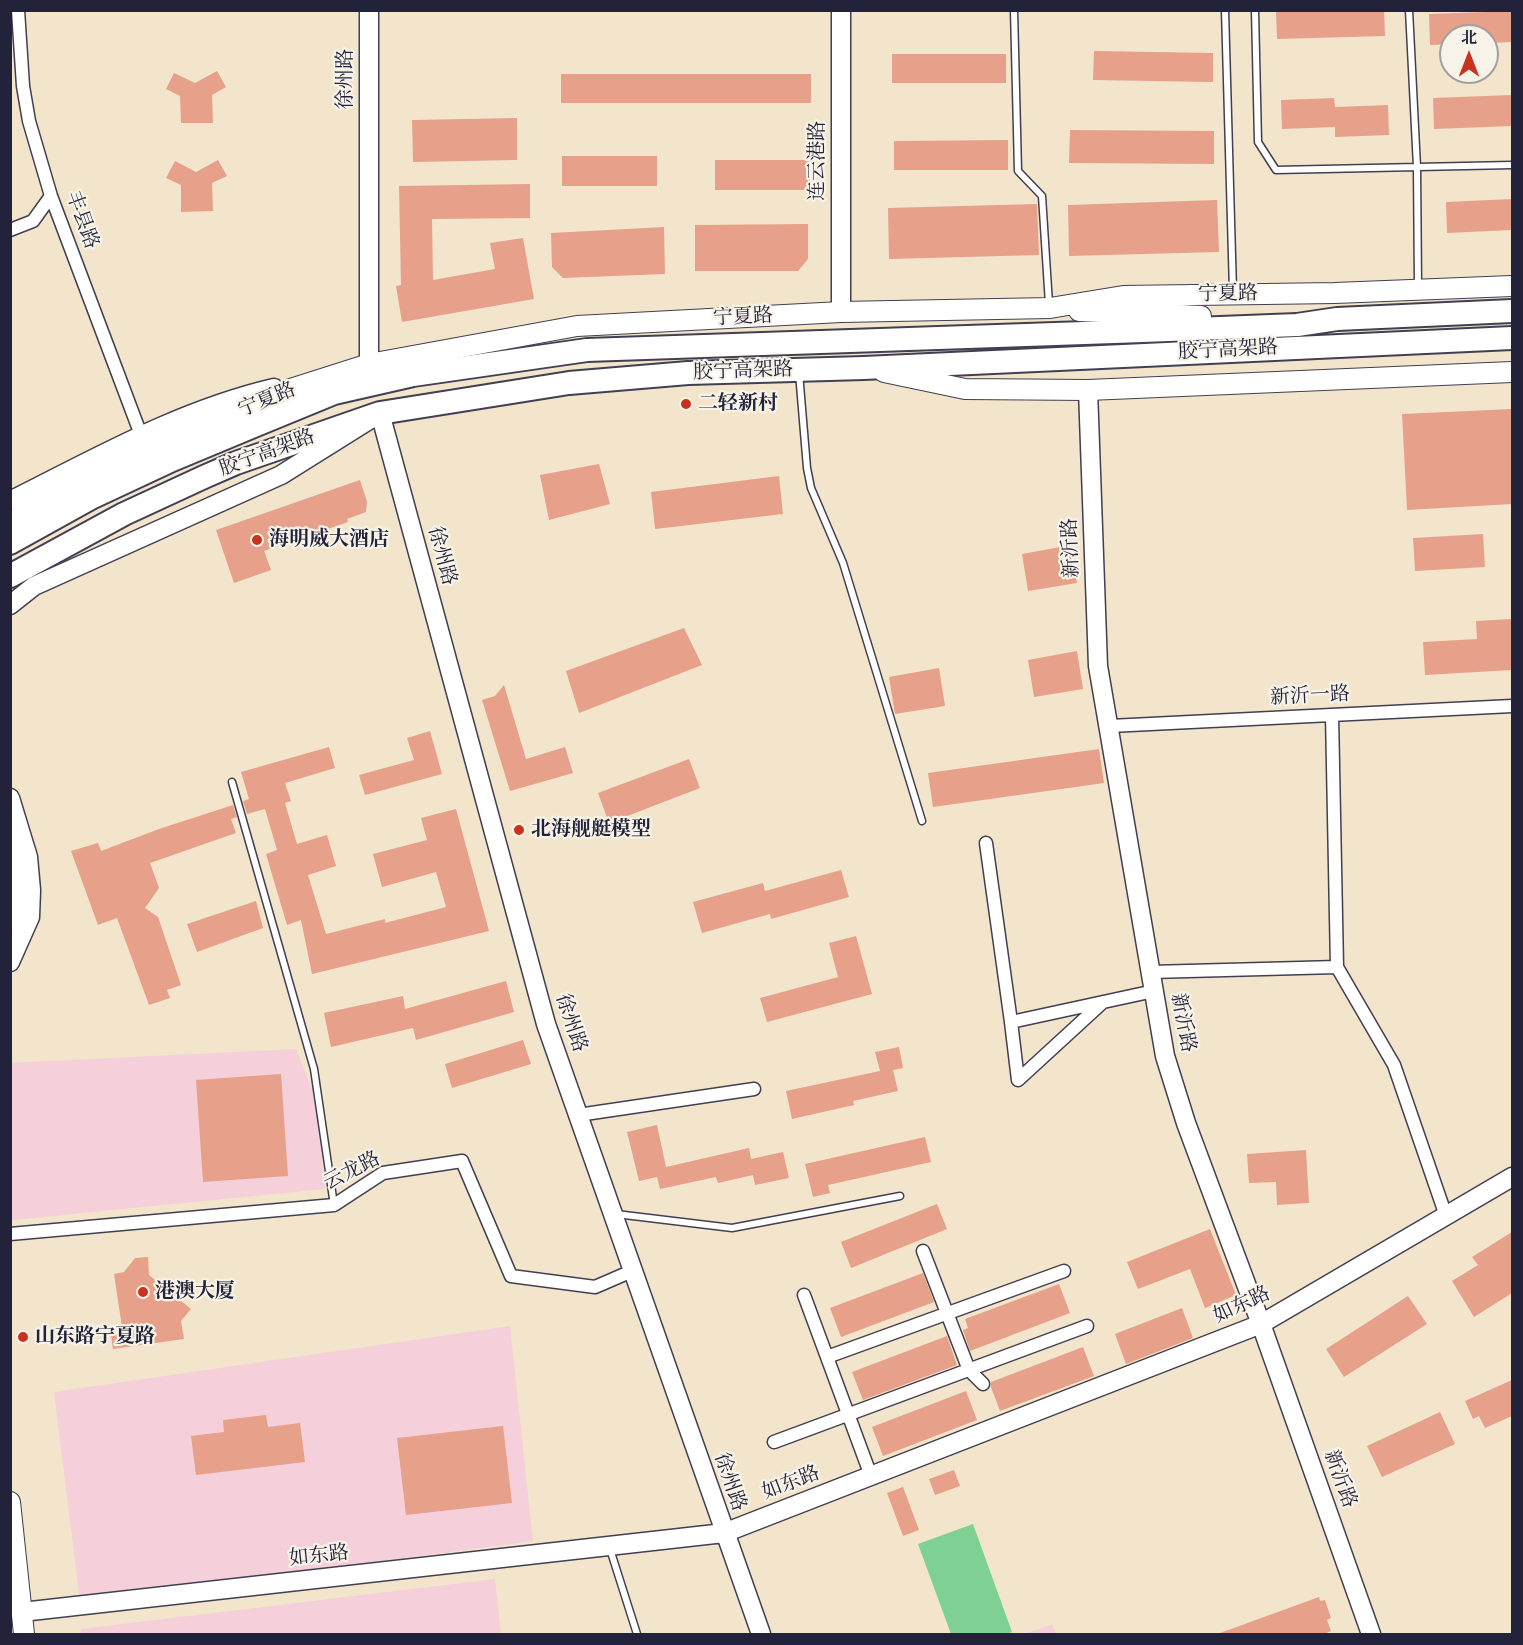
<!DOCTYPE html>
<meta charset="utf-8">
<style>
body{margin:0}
#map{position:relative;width:1523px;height:1645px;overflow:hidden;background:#f2e5cb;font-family:"EB Garamond","Noto Serif SC",serif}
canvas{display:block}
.frame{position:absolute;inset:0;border:12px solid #22223b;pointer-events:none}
.north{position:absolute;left:1439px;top:24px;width:60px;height:60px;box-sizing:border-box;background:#f7f3e8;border:2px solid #a29fa3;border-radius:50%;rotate:0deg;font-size:16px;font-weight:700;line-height:24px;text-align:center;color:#22223b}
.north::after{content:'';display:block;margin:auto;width:21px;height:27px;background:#c8321e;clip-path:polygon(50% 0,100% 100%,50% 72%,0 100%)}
</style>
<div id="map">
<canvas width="1523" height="1645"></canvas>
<div class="frame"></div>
<div class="north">北</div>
</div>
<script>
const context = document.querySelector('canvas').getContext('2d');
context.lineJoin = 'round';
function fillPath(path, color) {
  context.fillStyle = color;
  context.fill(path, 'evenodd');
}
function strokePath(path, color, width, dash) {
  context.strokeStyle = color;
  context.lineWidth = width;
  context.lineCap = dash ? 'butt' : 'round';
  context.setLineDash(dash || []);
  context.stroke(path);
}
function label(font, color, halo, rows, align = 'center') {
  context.font = font + ' "EB Garamond","Noto Serif SC",serif';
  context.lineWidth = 4.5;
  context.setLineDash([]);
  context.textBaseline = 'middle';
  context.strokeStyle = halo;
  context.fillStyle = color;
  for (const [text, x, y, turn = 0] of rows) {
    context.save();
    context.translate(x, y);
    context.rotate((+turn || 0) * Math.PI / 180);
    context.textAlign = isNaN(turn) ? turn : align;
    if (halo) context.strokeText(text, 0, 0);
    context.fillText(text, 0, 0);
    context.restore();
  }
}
const built = new Path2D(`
 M 296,1049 L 316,1099 L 325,1189 L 11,1220 L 10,1063 Z
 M 510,1326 L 533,1541 L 80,1601 L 54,1392 Z
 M 495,1579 L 501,1634 L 81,1634 L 81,1629 Z
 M 1052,1624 L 1056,1634 L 1025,1634 Z`);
const green = new Path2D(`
 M 973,1524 L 1012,1632 L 1006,1634 L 951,1634 L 918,1544 Z`);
const building = new Path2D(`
 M 1276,10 L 1384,10 L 1385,36 L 1277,39 Z
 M 1512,11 L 1512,42 L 1487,43 L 1487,36 L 1451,36 L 1451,44 L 1430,45 L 1429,14 Z
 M 1094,51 L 1213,53 L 1213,82 L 1093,80 Z
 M 892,54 L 1006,54 L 1006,83 L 892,83 Z
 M 217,71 L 226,87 L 212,95 L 213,123 L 181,123 L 180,96 L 166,89 L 174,73 L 195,83 Z
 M 561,74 L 811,74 L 811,103 L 561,103 Z
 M 1512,95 L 1512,126 L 1434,129 L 1433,98 Z
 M 1334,98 L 1335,107 L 1388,105 L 1389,135 L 1335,137 L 1335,127 L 1282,129 L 1281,100 Z
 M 517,118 L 517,160 L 413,162 L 412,120 Z
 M 1070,130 L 1214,131 L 1214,164 L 1069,163 Z
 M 1008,140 L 1008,170 L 894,170 L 894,141 Z
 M 562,156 L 657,156 L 657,186 L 562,186 Z
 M 218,160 L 227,176 L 212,183 L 213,211 L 181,212 L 181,185 L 166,178 L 175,161 L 196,172 Z
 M 715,160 L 810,160 L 810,190 L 715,190 Z
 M 530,184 L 530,218 L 432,219 L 433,280 L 495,269 L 490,243 L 523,238 L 534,299 L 402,322 L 396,286 L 401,285 L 399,186 Z
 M 1512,199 L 1512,230 L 1447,233 L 1446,202 Z
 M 1217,200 L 1219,252 L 1069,256 L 1068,205 Z
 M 1037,204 L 1039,255 L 889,259 L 888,208 Z
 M 808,224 L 808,259 L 798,271 L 695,271 L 695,225 Z
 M 664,227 L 665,274 L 563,278 L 552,267 L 551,233 Z
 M 1512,409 L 1512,504 L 1407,510 L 1402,414 Z
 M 599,464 L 610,504 L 549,520 L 540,475 Z
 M 779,476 L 783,514 L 655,529 L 651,492 Z
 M 360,480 L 367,502 L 366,512 L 347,519 L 348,522 L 264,551 L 271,570 L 234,583 L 216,530 Z
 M 1483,534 L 1485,567 L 1415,571 L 1413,538 Z
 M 1071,545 L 1077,583 L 1028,591 L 1022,554 Z
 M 1511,619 L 1512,670 L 1425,675 L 1423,642 L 1477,639 L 1476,621 Z
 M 684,628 L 702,665 L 579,713 L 566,671 Z
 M 1077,651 L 1083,689 L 1034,697 L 1028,660 Z
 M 939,668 L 945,706 L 895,714 L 889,677 Z
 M 504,685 L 526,759 L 565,747 L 573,773 L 510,791 L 482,700 L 495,696 Z
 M 430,731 L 442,774 L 365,795 L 359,775 L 414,760 L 407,738 Z
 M 329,747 L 335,768 L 285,783 L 291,801 L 285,803 L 297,844 L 327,835 L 336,866 L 308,875 L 326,934 L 385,919 L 385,923 L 446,907 L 436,872 L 382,887 L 373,854 L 427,840 L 421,818 L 456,809 L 489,931 L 312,974 L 301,920 L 287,925 L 266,854 L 277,850 L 265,809 L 247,814 L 243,801 L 249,799 L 241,772 Z
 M 1099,749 L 1104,783 L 933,807 L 928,773 Z
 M 689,759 L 700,788 L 609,823 L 598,793 Z
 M 233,805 L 237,817 L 231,819 L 236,833 L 150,863 L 159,888 L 145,908 L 158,917 L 181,985 L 167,990 L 170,998 L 149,1005 L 117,918 L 98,925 L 71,851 L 98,843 L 101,851 L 159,829 Z
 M 841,870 L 849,897 L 771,919 L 770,914 L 702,933 L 693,902 L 763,883 L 765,891 Z
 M 256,901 L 263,928 L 197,952 L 187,924 Z
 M 856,936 L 872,994 L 767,1022 L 760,998 L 838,977 L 829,943 Z
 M 506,981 L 514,1012 L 416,1040 L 413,1028 L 331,1047 L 324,1013 L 403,996 L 405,1009 Z
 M 523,1040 L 531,1064 L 452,1088 L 445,1064 Z
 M 899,1047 L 903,1068 L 893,1070 L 898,1091 L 853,1101 L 854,1105 L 792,1119 L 786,1091 L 880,1071 L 875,1052 Z
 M 281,1074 L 288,1176 L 203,1182 L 196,1080 Z
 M 657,1125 L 666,1167 L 749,1148 L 751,1159 L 783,1152 L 789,1178 L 755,1185 L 753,1175 L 718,1183 L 716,1177 L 660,1189 L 657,1177 L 639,1181 L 627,1132 Z
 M 925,1137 L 931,1162 L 828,1185 L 830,1193 L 813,1197 L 805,1164 Z
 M 1306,1150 L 1309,1203 L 1277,1205 L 1276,1182 L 1249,1183 L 1247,1154 Z
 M 937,1204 L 947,1229 L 851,1268 L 841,1242 Z
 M 1210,1229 L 1236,1295 L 1205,1308 L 1190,1269 L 1138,1289 L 1127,1262 Z
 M 1512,1232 L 1512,1293 L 1474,1317 L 1452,1281 L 1478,1265 L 1472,1257 Z
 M 148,1257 L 149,1275 L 191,1309 L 181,1321 L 184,1339 L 113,1349 L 111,1335 L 123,1334 L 114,1274 L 124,1272 L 135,1258 Z
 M 923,1273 L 934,1302 L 841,1337 L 830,1308 Z
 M 1059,1284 L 1070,1313 L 970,1351 L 963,1330 L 968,1328 L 965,1319 Z
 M 1408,1296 L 1427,1324 L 1344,1377 L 1326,1349 Z
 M 1182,1308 L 1193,1338 L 1126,1364 L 1115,1334 Z
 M 947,1336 L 957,1365 L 863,1400 L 852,1372 Z
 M 1083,1347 L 1094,1376 L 1000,1411 L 991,1387 L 991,1382 Z
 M 1512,1380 L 1512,1416 L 1485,1428 L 1479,1416 L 1473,1419 L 1465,1401 Z
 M 966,1391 L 977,1420 L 883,1456 L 872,1427 Z
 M 1440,1412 L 1455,1444 L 1382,1477 L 1367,1446 Z
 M 266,1415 L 268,1427 L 300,1423 L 305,1462 L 196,1475 L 191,1436 L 224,1432 L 223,1420 Z
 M 503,1426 L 512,1503 L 406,1515 L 397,1438 Z
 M 954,1470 L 960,1486 L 935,1495 L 929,1479 Z
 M 903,1487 L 919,1530 L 903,1536 L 887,1493 Z
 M 1319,1597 L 1320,1601 L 1325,1600 L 1331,1618 L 1327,1620 L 1331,1631 L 1322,1635 L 1220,1635 L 1220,1633 Z`);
const lane = new Path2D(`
 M 1014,10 L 1018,171 L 1042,196 L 1049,304
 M 1225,10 L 1233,291
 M 1255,10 L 1258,142 L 1276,170 L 1512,165
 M 1409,10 L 1417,167 L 1418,286
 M 799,373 L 807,468 L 811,488 L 843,563 L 922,821
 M 232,782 L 314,1069 L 334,1205
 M 616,1214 L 732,1228 L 900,1196
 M 610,1549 L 637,1634`);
const street = new Path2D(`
 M 18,10 L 23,86 L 29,121 L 51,196 L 141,435
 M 10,230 L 33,221 L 51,196
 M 1332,715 L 1337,967 L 1394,1065 L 1446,1216
 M 1110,726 L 1512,706
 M 986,843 L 1011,1022
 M 1151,972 L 1337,967
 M 1103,1002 L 1018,1080 L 1011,1022 L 1154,991
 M 578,1115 L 754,1089
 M 10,1234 L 334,1205 L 383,1173 L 462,1161 L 511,1276 L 595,1287 L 632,1271
 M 923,1251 L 969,1370 L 983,1384
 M 804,1295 L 871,1476
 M 827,1357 L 1064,1271
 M 774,1442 L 1087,1326`);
const secondary = new Path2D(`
 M 369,10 L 369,364
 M 841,312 L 841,10
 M 1088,390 L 1098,666 L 1165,1056 L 1186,1123 L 1261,1324 L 1371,1634
 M 10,501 C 96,458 180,410 274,388
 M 10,605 L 34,586 L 281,475 L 380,413 L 546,1024 L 761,1634
 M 10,798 L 28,857 L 31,890 L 30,917 L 10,962
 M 22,1612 L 724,1533 L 1261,1324 L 1512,1177`);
const primary = new Path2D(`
 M 1079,311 L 1201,316
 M 884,372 L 965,389 L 1088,390 L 1512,372
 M 10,522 L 108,469 L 278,393 L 369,364 L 577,326 L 841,312 L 1050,308 L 1123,296 L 1335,293 L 1512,286
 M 10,842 C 19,869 24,899 10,925
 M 10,1502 L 24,1634`);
const highway = new Path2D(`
 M 10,543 L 93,497 L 172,460 L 256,425 L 334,393 L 413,375 L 587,350 L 1143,331 L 1297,325 L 1337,319 L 1512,311
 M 10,576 L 124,514 L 204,477 L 236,463 L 380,413 L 569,383 L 688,373 L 864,368 L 1512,338`);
const markers = [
 [686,404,6,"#c8321e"],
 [257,540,6,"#c8321e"],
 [519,830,6,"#c8321e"],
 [143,1292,6,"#c8321e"],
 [23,1337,6,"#c8321e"]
];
const streetNames = [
 ["徐州路",346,79,-90],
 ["连云港路",818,161,-90],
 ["丰县路",82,220,70],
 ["宁夏路",1228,294,-1],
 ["宁夏路",743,317,-3],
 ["胶宁高架路",1228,350,-3],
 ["胶宁高架路",743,371,-2],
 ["宁夏路",267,400,-22],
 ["胶宁高架路",267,453,-20],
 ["新沂路",1071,548,-92],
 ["徐州路",442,556,75],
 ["新沂一路",1310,696,-3],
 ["徐州路",571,1023,72],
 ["新沂路",1183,1023,79],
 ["云龙路",352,1171,-27],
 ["如东路",1242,1305,-25],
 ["新沂路",1340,1479,70],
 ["徐州路",730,1482,71],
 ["如东路",791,1483,-21],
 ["如东路",319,1556,-6]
];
const poiNames = [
 ["二轻新村",698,404],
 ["海明威大酒店",269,540],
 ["北海舰艇模型",531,830],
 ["港澳大厦",155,1292],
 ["山东路宁夏路",35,1337]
];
fillPath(built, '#f5cfd9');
fillPath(green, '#7ed192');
fillPath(building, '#e7a08a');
strokePath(lane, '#413f51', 9);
strokePath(street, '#413f51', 15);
strokePath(secondary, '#413f51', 21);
strokePath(primary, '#413f51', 22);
strokePath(highway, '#413f51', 26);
strokePath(lane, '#fff', 6);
strokePath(street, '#fff', 12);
strokePath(secondary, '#fff', 18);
strokePath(primary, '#fff', 20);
strokePath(highway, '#fff', 22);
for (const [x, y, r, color] of markers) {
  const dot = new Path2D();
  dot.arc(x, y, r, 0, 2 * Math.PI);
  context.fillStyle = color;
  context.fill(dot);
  strokePath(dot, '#f7f3e8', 2);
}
label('20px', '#22223b', '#f7f3e8', streetNames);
label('bold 20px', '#22223b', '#f7f3e8', poiNames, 'left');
</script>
